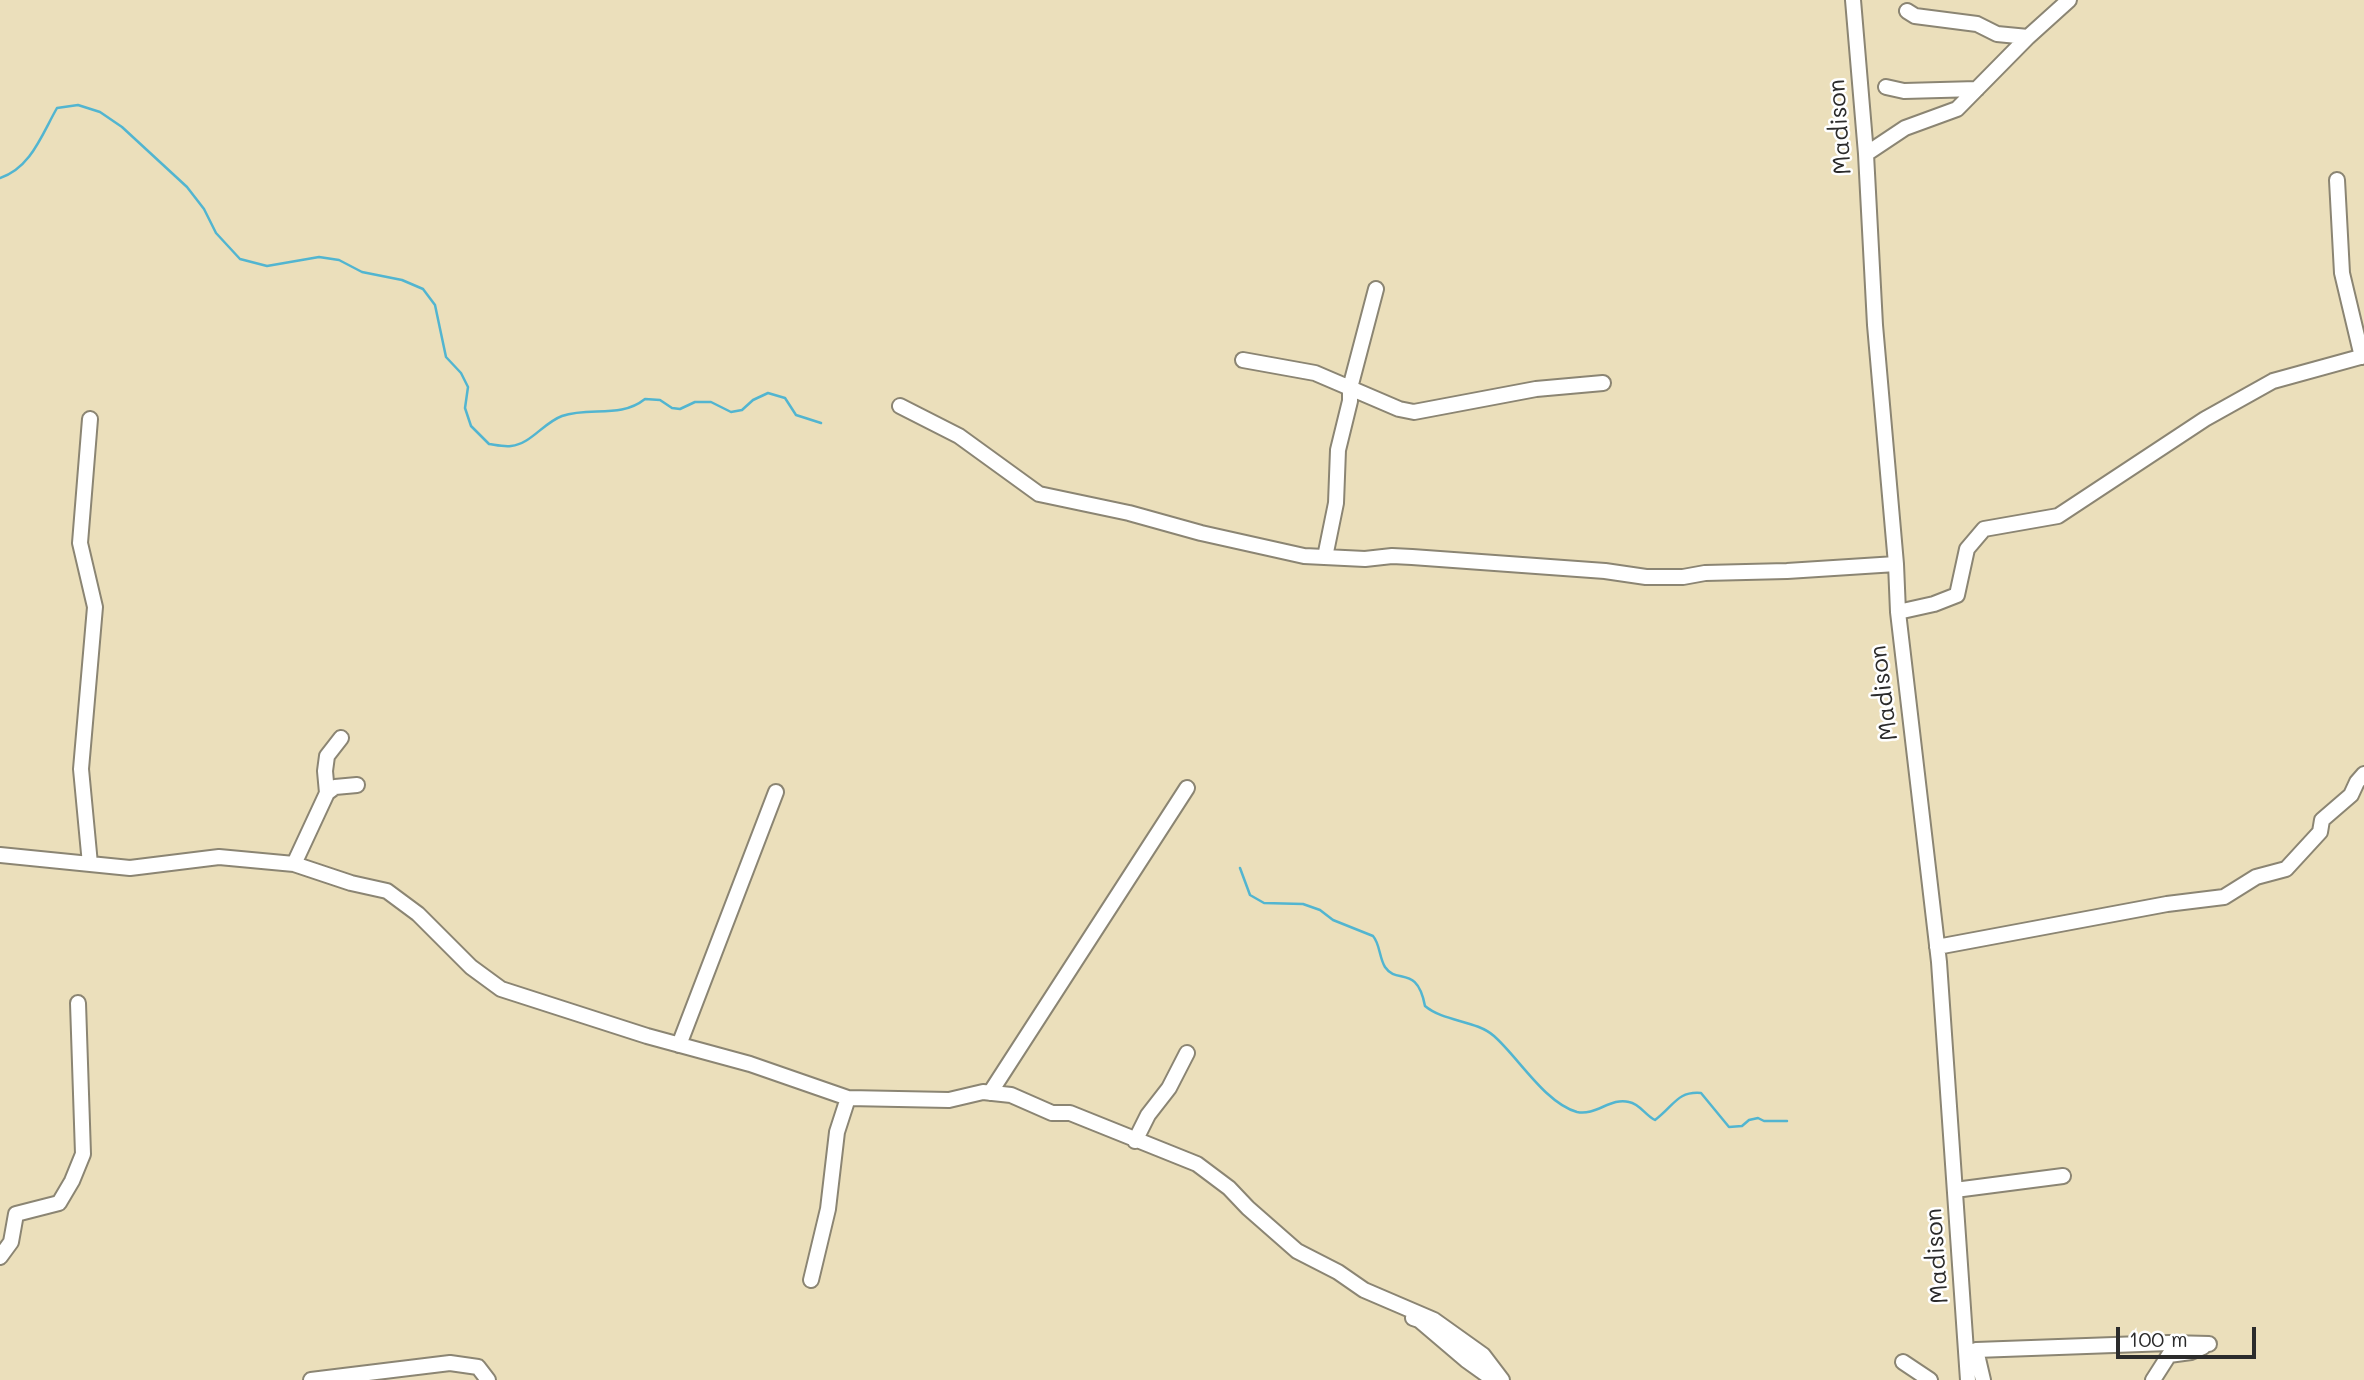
<!DOCTYPE html>
<style>
body{margin:0}
#map{position:relative;width:2364px;height:1380px;overflow:hidden;background:#ebdfbb;font-family:Mali,sans-serif}
canvas{display:block}
.scale{position:absolute;left:2116px;top:1327px;width:140px;height:32px;box-sizing:border-box;border:4px solid #2b2b2b;border-top:0;padding-left:9px;font-size:21px;line-height:24px;white-space:nowrap;color:#2b2b2b;-webkit-text-stroke:5px #fff;paint-order:stroke}
</style>
<div id="map">
<canvas width="2364" height="1380"></canvas>
<div class="scale">100 m</div>
</div>
<script>
const context = document.querySelector('canvas').getContext('2d');
context.lineJoin = 'round';
function strokePath(path, color, width, dash) {
  context.strokeStyle = color;
  context.lineWidth = width;
  context.lineCap = dash ? 'butt' : 'round';
  context.setLineDash(dash || []);
  context.stroke(path);
}
function label(font, color, halo, rows, align = 'center') {
  context.font = font + ' Mali,sans-serif';
  context.lineWidth = 5;
  context.setLineDash([]);
  context.textBaseline = 'middle';
  context.strokeStyle = halo;
  context.fillStyle = color;
  for (const [text, x, y, turn = 0] of rows) {
    context.save();
    context.translate(x, y);
    context.rotate((+turn || 0) * Math.PI / 180);
    context.textAlign = isNaN(turn) ? turn : align;
    if (halo) context.strokeText(text, 0, 0);
    context.fillText(text, 0, 0);
    context.restore();
  }
}
const stream = new Path2D(`
 M 0,178 C 31,168 42,134 57,108 L 78,105 L 100,112 L 122,127 L 187,187 L 204,209 L 216,233 L 240,259 L 267,266 L 319,257 L 339,260 L 362,272 L 402,280 L 423,289 L 435,305 L 446,357 L 461,373 L 468,387 L 465,408 L 471,426 L 489,444 C 496,445 504,447 511,446 C 531,444 543,423 562,416 C 590,406 620,419 645,399 L 660,400 L 672,408 L 680,409 L 695,402 L 711,402 L 731,412 L 742,410 L 753,400 L 768,393 L 785,398 L 796,415 L 821,423
 M 1240,868 L 1250,895 L 1264,903 L 1303,904 L 1320,910 L 1333,920 L 1373,936 C 1380,944 1379,957 1385,967 C 1397,985 1417,964 1425,1006 C 1444,1022 1476,1020 1494,1036 C 1518,1057 1545,1103 1577,1112 C 1596,1116 1611,1097 1629,1102 C 1640,1104 1645,1115 1655,1120 C 1674,1106 1677,1091 1701,1093 L 1729,1127 L 1742,1126 L 1749,1120 L 1758,1118 L 1764,1121 L 1787,1121`);
const minor = new Path2D(`
 M 1853,0 L 1866,154 L 1875,325 L 1896,564 L 1898,612 L 1939,962 L 1968,1380
 M 1907,11 L 1915,16 L 1977,24 L 1997,34 L 2028,37
 M 1886,87 L 1904,91 L 1977,89
 M 1866,154 L 1905,128 L 1957,109 L 2028,37 L 2069,0
 M 2337,180 L 2342,273 L 2362,357
 M 1243,360 L 1315,373 L 1399,409 L 1414,412 L 1536,389 L 1603,383
 M 900,406 L 959,436 L 1039,494 L 1129,513 L 1201,533 L 1304,556 L 1365,559 L 1392,556 L 1412,557 L 1605,571 L 1646,577 L 1683,577 L 1705,573 L 1787,571 L 1896,564
 M 90,419 L 80,543 L 95,607 L 81,769 L 90,864
 M 1325,557 L 1336,503 L 1338,450 L 1350,401 L 1350,388 L 1376,289
 M 1898,612 L 1934,604 L 1957,595 L 1967,549 L 1984,529 L 2058,516 L 2205,419 L 2273,381 L 2364,356
 M 327,793 L 335,787 L 357,785
 M 0,855 L 130,868 L 219,857 L 294,864 L 351,883 L 387,891 L 418,914 L 471,967 L 501,989 L 647,1036 L 750,1064 L 848,1098 L 949,1100 L 983,1092 L 1011,1095 L 1052,1113 L 1070,1113 L 1197,1164 L 1229,1188 L 1248,1208 L 1297,1251 L 1338,1272 L 1364,1290 L 1434,1320 L 1483,1355 L 1502,1380
 M 294,864 L 327,793 L 325,771 L 327,756 L 341,738
 M 1937,947 L 2167,904 L 2224,897 L 2256,877 L 2286,869 L 2320,832 L 2322,820 L 2351,795 L 2357,782 L 2364,774
 M 679,1045 L 776,792
 M 990,1093 L 1187,788
 M 1135,1141 L 1148,1115 L 1169,1088 L 1187,1053
 M 1955,1190 L 2063,1176
 M 0,1257 L 11,1242 L 16,1214 L 59,1203 L 72,1181 L 83,1154 L 78,1003
 M 811,1280 L 828,1209 L 837,1132 L 848,1098
 M 1413,1318 L 1419,1320 L 1466,1360 L 1494,1380
 M 1903,1362 L 1930,1380
 M 311,1380 L 450,1363 L 478,1367 L 488,1380
 M 1983,1380 L 1976,1350 L 2169,1343 L 2209,1344
 M 2153,1380 L 2169,1355 L 2191,1352 L 2203,1347`);
const streetNames = [
 ["Madison",1840,127,-94],
 ["Madison",1884,693,-97],
 ["Madison",1937,1256,-94]
];
strokePath(stream, '#52b5d0', 2.5);
strokePath(minor, '#8b8573', 18);
strokePath(minor, '#fff', 14);
label('24px', '#2b2b2b', '#fff', streetNames);
</script>
